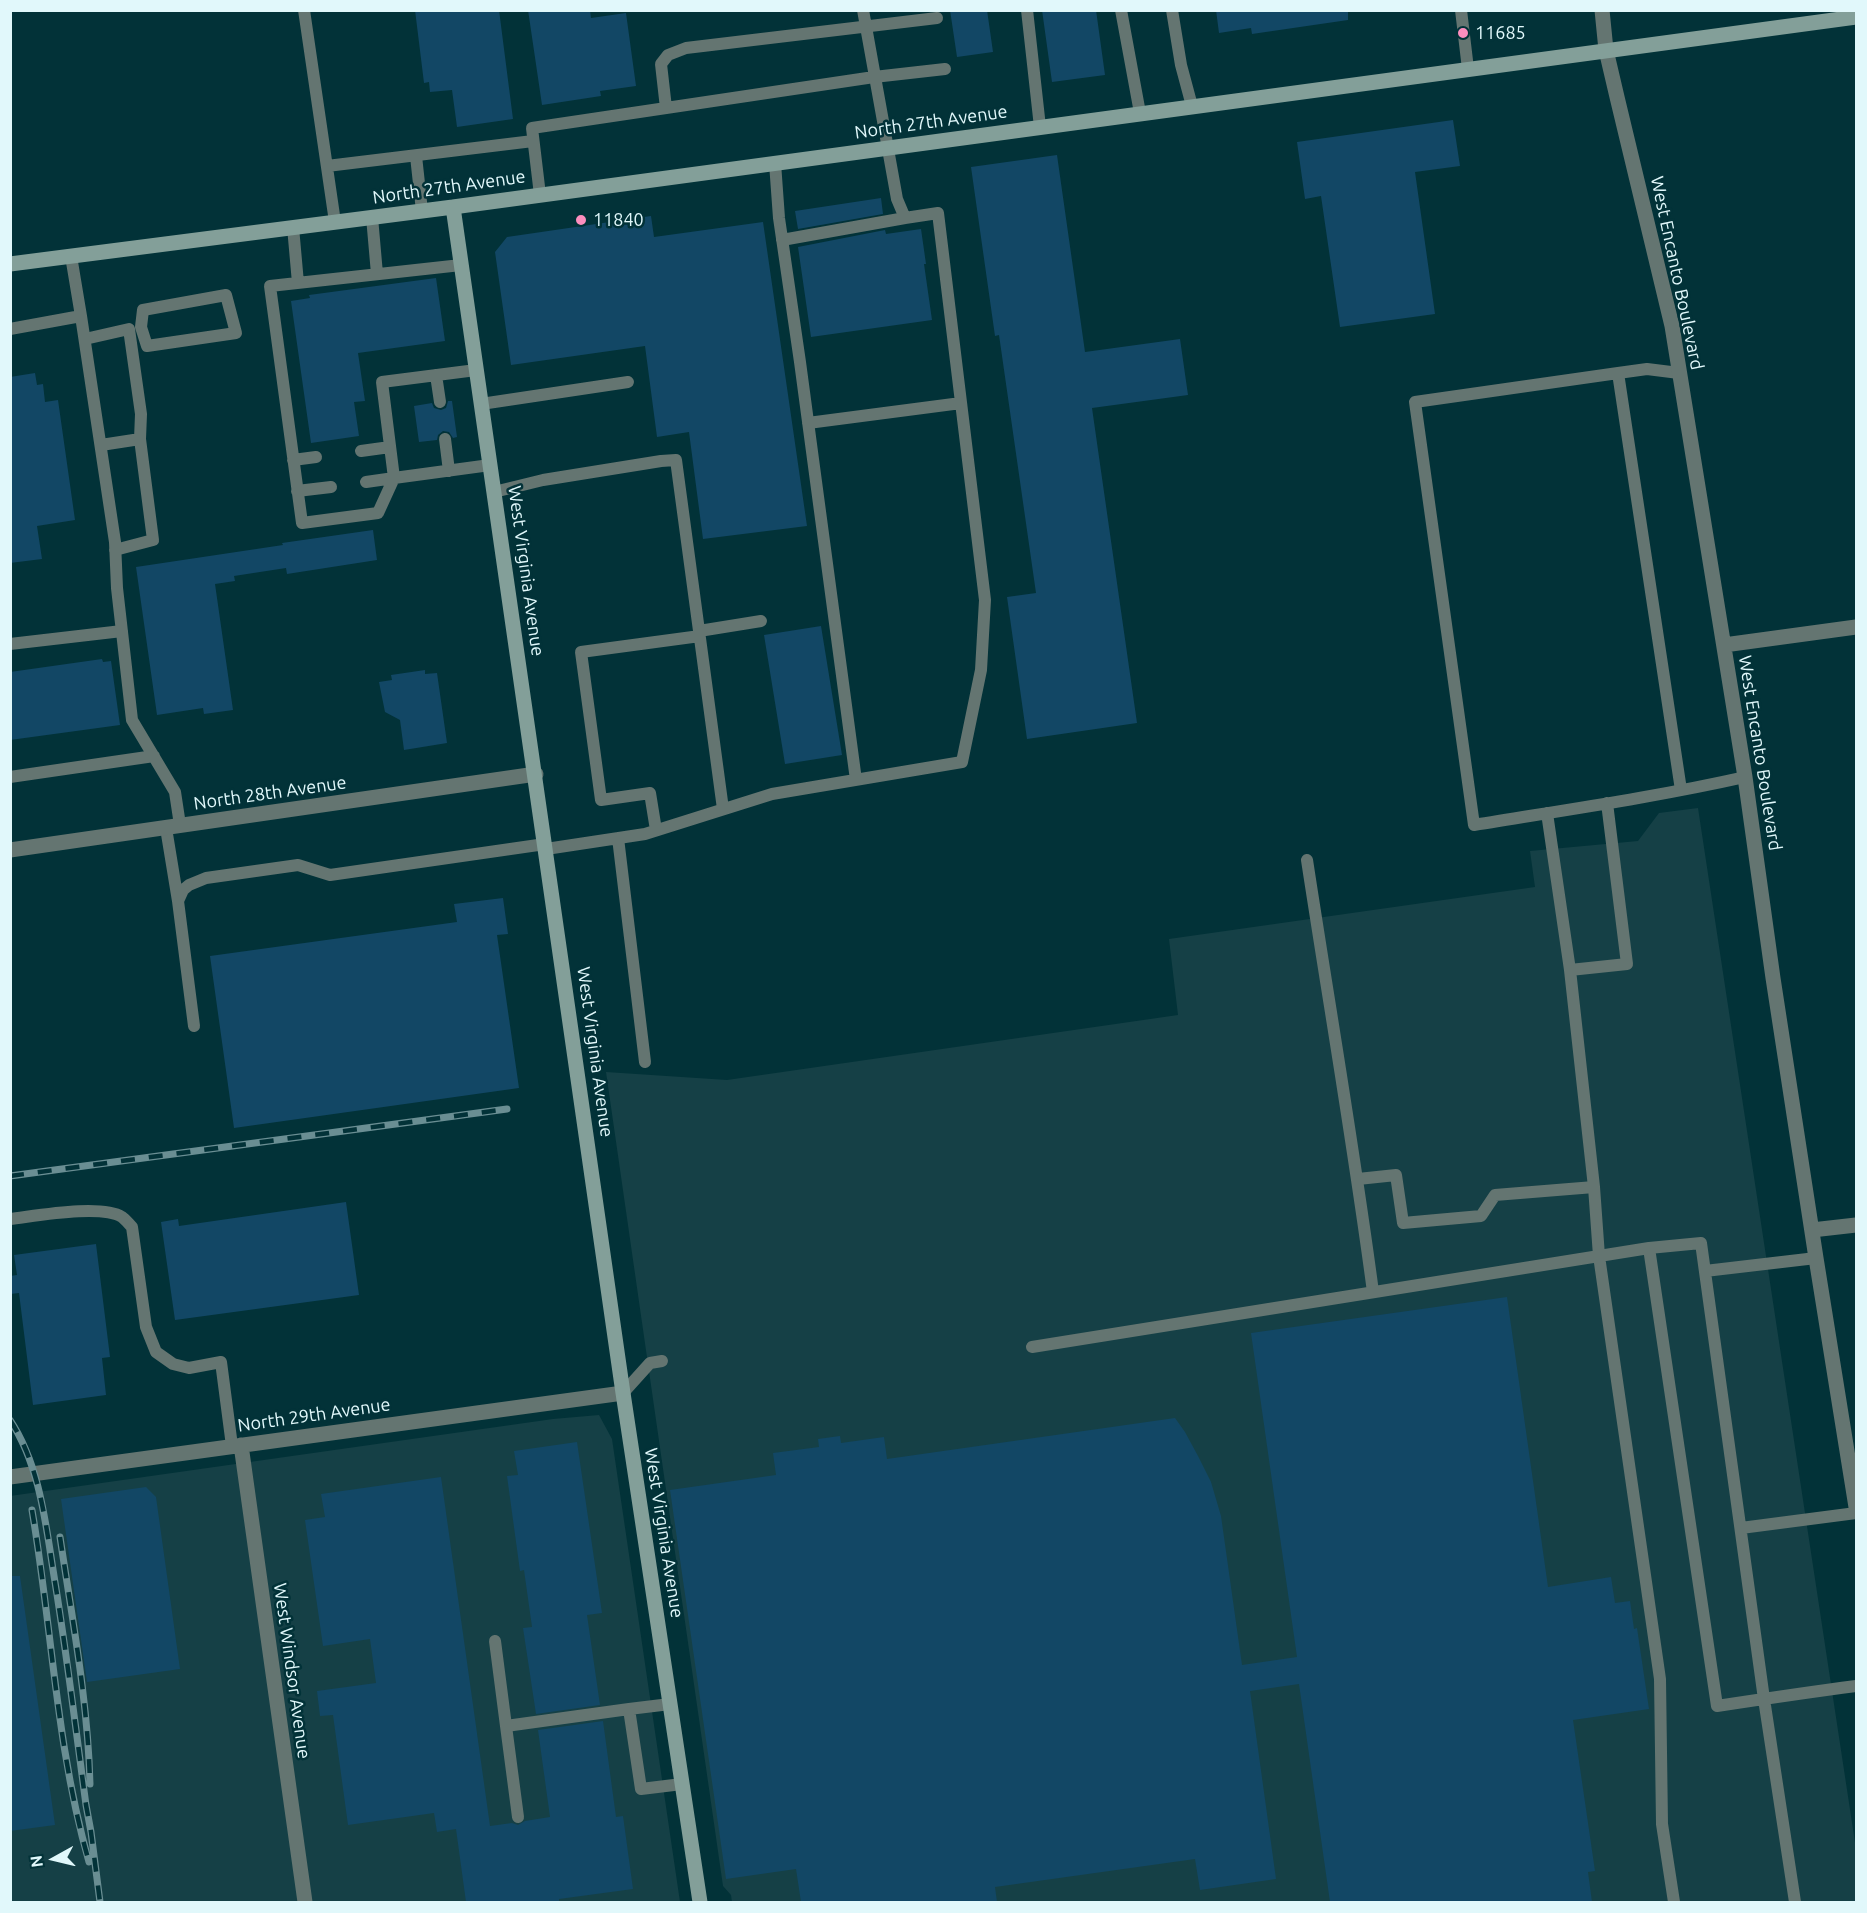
<!DOCTYPE html>
<style>
body{margin:0}
#map{position:relative;width:1867px;height:1913px;overflow:hidden;background:#023238;font-family:Ubuntu,sans-serif}
canvas{display:block}
.frame{position:absolute;inset:0;border:12px solid #e1f8fb;pointer-events:none}
.north{position:absolute;left:24px;top:1829px;width:60px;height:60px;-webkit-text-stroke:4px #023238;paint-order:stroke;rotate:262deg;font-size:16px;font-weight:700;line-height:24px;text-align:center;color:#e1f8fb}
.north::after{content:'';display:block;margin:auto;width:21px;height:27px;background:#e1f8fb;clip-path:polygon(50% 0,100% 100%,50% 72%,0 100%)}
</style>
<div id="map">
<canvas width="1867" height="1913"></canvas>
<div class="frame"></div>
<div class="north">N</div>
</div>
<script>
const context = document.querySelector('canvas').getContext('2d');
context.lineJoin = 'round';
function fillPath(path, color) {
  context.fillStyle = color;
  context.fill(path, 'evenodd');
}
function strokePath(path, color, width, dash) {
  context.strokeStyle = color;
  context.lineWidth = width;
  context.lineCap = dash ? 'butt' : 'round';
  context.setLineDash(dash || []);
  context.stroke(path);
}
function label(font, color, halo, rows, align = 'center') {
  context.font = font + ' Ubuntu,sans-serif';
  context.lineWidth = 5;
  context.setLineDash([]);
  context.textBaseline = 'middle';
  context.strokeStyle = halo;
  context.fillStyle = color;
  for (const [text, x, y, turn = 0] of rows) {
    context.save();
    context.translate(x, y);
    context.rotate((+turn || 0) * Math.PI / 180);
    context.textAlign = isNaN(turn) ? turn : align;
    if (halo) context.strokeText(text, 0, 0);
    context.fillText(text, 0, 0);
    context.restore();
  }
}
const built = new Path2D(`
 M 1698,808 L 1856,1849 L 1856,1902 L 732,1902 L 731,1895 L 723,1886 L 606,1072 L 727,1080 L 1178,1015 L 1169,939 L 1535,887 L 1530,851 L 1638,841 L 1659,813 Z
 M 599,1415 L 612,1439 L 680,1902 L 11,1902 L 10,1496 L 553,1419 Z`);
const building = new Path2D(`
 M 415,10 L 499,10 L 513,119 L 457,127 L 452,90 L 430,92 L 429,82 L 424,83 Z
 M 528,10 L 590,10 L 591,18 L 626,13 L 636,86 L 600,91 L 601,96 L 542,105 Z
 M 950,10 L 987,10 L 993,52 L 957,57 Z
 M 1042,10 L 1096,10 L 1105,75 L 1052,82 Z
 M 1216,10 L 1348,10 L 1348,20 L 1252,34 L 1251,28 L 1219,33 Z
 M 1453,120 L 1460,166 L 1415,172 L 1435,314 L 1340,327 L 1321,196 L 1305,199 L 1297,142 Z
 M 1057,155 L 1085,352 L 1180,339 L 1188,395 L 1092,408 L 1137,723 L 1027,739 L 1007,597 L 1036,593 L 999,335 L 995,336 L 971,167 Z
 M 881,198 L 883,214 L 798,229 L 795,211 Z
 M 651,216 L 654,237 L 763,222 L 807,526 L 703,539 L 689,432 L 657,437 L 645,346 L 511,365 L 495,252 L 507,237 Z
 M 921,229 L 926,264 L 924,264 L 932,320 L 811,337 L 798,247 L 885,230 L 886,234 Z
 M 436,278 L 445,341 L 358,353 L 365,401 L 354,402 L 359,436 L 311,443 L 291,301 L 310,298 L 309,295 Z
 M 35,373 L 37,385 L 43,384 L 45,402 L 58,400 L 75,520 L 37,526 L 42,559 L 10,563 L 10,377 Z
 M 448,401 L 452,401 L 457,437 L 453,438 L 449,432 L 443,431 L 438,435 L 437,440 L 419,442 L 414,406 L 432,403 L 434,408 L 441,410 L 446,408 Z
 M 373,530 L 377,560 L 287,574 L 286,568 L 234,576 L 235,581 L 215,584 L 233,710 L 204,714 L 203,708 L 157,715 L 136,567 L 283,545 L 282,543 Z
 M 821,626 L 842,755 L 785,764 L 764,635 Z
 M 102,659 L 103,662 L 111,661 L 120,725 L 10,740 L 10,672 Z
 M 425,670 L 425,674 L 437,673 L 447,743 L 404,750 L 400,720 L 385,712 L 379,682 L 392,680 L 391,675 Z
 M 503,898 L 508,934 L 497,935 L 519,1088 L 234,1128 L 210,956 L 457,922 L 454,904 Z
 M 346,1202 L 359,1295 L 175,1320 L 161,1222 L 178,1219 L 179,1226 Z
 M 96,1244 L 110,1357 L 102,1358 L 106,1395 L 33,1405 L 19,1293 L 10,1294 L 10,1276 L 17,1275 L 14,1255 Z
 M 1507,1297 L 1548,1587 L 1611,1577 L 1615,1603 L 1630,1601 L 1634,1629 L 1637,1628 L 1649,1709 L 1573,1720 L 1595,1871 L 1588,1872 L 1592,1902 L 1330,1902 L 1299,1684 L 1250,1691 L 1276,1879 L 1200,1890 L 1195,1859 L 995,1887 L 997,1902 L 801,1902 L 796,1869 L 726,1879 L 670,1490 L 776,1475 L 773,1453 L 819,1447 L 818,1439 L 840,1436 L 841,1443 L 884,1437 L 887,1459 L 1175,1418 L 1185,1432 L 1198,1456 L 1211,1482 L 1221,1516 L 1242,1665 L 1297,1657 L 1251,1333 Z
 M 577,1442 L 602,1613 L 587,1615 L 600,1705 L 536,1714 L 523,1628 L 532,1627 L 524,1570 L 520,1571 L 507,1476 L 518,1475 L 514,1451 Z
 M 441,1477 L 490,1826 L 512,1823 L 518,1825 L 525,1821 L 550,1817 L 538,1730 L 603,1721 L 616,1817 L 623,1816 L 633,1889 L 559,1899 L 559,1902 L 466,1902 L 456,1829 L 437,1832 L 434,1813 L 348,1825 L 333,1715 L 320,1716 L 317,1691 L 376,1683 L 370,1639 L 323,1646 L 305,1520 L 325,1517 L 321,1494 Z
 M 146,1487 L 156,1497 L 180,1669 L 87,1682 L 61,1499 Z
 M 10,1576 L 20,1576 L 55,1825 L 10,1831 Z`);
const lane = new Path2D(`
 M 304,10 L 335,222
 M 1027,10 L 1040,127
 M 1121,10 L 1140,113
 M 1172,10 L 1181,65 L 1192,106
 M 1461,10 L 1468,69
 M 666,108 L 661,64 L 668,55 L 686,48 L 937,18
 M 416,156 L 422,211
 M 775,163 L 779,218 L 800,362 L 856,780
 M 327,166 L 533,141
 M 540,195 L 532,128 L 874,77 L 945,69
 M 372,217 L 377,274
 M 293,227 L 298,283
 M 782,240 L 905,218
 M 71,256 L 81,316
 M 226,295 L 236,333 L 147,346 L 141,327 L 143,310 Z
 M 10,329 L 81,316 L 115,542 L 117,588 L 132,720 L 175,792 L 180,825
 M 85,339 L 129,329 L 141,414 L 140,439
 M 476,370 L 382,382 L 394,478 L 490,465
 M 1618,373 L 1647,369 L 1679,373
 M 436,375 L 440,402
 M 481,404 L 628,382
 M 808,423 L 961,403
 M 445,439 L 449,471
 M 101,445 L 140,439 L 153,540 L 115,550
 M 361,451 L 390,447
 M 293,460 L 316,457
 M 394,478 L 378,513 L 302,523 L 270,286 L 461,265
 M 366,482 L 394,478
 M 297,491 L 331,487
 M 494,492 L 543,480 L 661,461 L 676,460 L 723,809
 M 699,631 L 761,621
 M 10,644 L 122,631
 M 10,777 L 154,756
 M 1681,790 L 1618,373 L 1415,402 L 1474,825 C 1565,810 1656,797 1745,777
 M 1607,803 L 1627,964 L 1570,970 L 1594,1187 L 1599,1256 L 1660,1679 L 1662,1824 L 1674,1902
 M 1547,813 L 1570,970
 M 166,828 L 178,901
 M 656,830 L 650,793 L 601,800 L 581,652 L 700,636
 M 618,838 L 645,1062
 M 546,849 L 645,834 L 772,794 L 962,762 L 981,670 L 985,600 L 938,213 L 905,218 L 897,199 L 863,10
 M 1307,860 C 1329,1004 1354,1148 1373,1292
 M 194,1026 L 178,901 L 183,890 L 189,885 L 206,878 L 298,865 L 330,875 L 545,844
 M 1358,1179 L 1396,1175 L 1403,1223 L 1481,1216 L 1495,1195 L 1594,1187
 M 10,1219 C 36,1216 101,1204 122,1217 C 125,1219 129,1224 132,1227 L 146,1327 L 156,1352 L 173,1364 L 189,1368 L 221,1362 L 232,1446
 M 1705,1271 L 1816,1258
 M 1032,1347 L 1649,1248
 M 623,1393 L 650,1363 L 662,1361
 M 1741,1528 L 1856,1513
 M 495,1641 L 506,1726
 M 670,1704 L 629,1709 L 641,1789 L 682,1784
 M 518,1817 L 506,1726 L 629,1709
 M 1795,1902 L 1764,1699 L 1701,1243 L 1649,1248 L 1717,1706 C 1763,1699 1810,1692 1856,1686`);
const street = new Path2D(`
 M 1602,10 L 1606,50 L 1617,97 L 1672,326 L 1745,777 L 1773,978 L 1816,1258 L 1856,1507
 M 1724,645 L 1856,627
 M 10,850 L 536,774
 M 1812,1230 L 1856,1225
 M 241,1445 L 305,1902
 M 10,1477 L 623,1393`);
const secondary = new Path2D(`
 M 453,207 L 623,1393 L 700,1902
 M 10,264 L 453,207 L 1856,17`);
const rail = new Path2D(`
 M 10,1176 L 507,1109
 M 10,1420 C 41,1467 46,1528 55,1582 C 67,1656 76,1731 86,1805 L 91,1832 L 100,1902
 M 32,1510 C 52,1627 56,1747 89,1862
 M 60,1537 C 72,1618 88,1701 90,1784`);
const markers = [
 [1463,33,6,"#fd8ebe"],
 [581,220,6,"#fd8ebe"]
];
const poiNames = [
 ["11685",1475,33],
 ["11840",593,220]
];
const streetNames = [
 ["North 27th Avenue",931,122,-8],
 ["North 27th Avenue",449,187,-8],
 ["West Encanto Boulevard",1677,273,78],
 ["West Virginia Avenue",526,571,82],
 ["West Encanto Boulevard",1760,753,81],
 ["North 28th Avenue",270,793,-8],
 ["West Virginia Avenue",595,1052,82],
 ["North 29th Avenue",314,1415,-8],
 ["West Virginia Avenue",664,1533,81],
 ["West Windsor Avenue",292,1671,82]
];
fillPath(built, '#154046');
fillPath(building, '#124765');
strokePath(lane, '#647571', 12);
strokePath(street, '#647571', 15);
strokePath(secondary, '#839f99', 15);
strokePath(rail, '#6a8e93', 7);
strokePath(rail, '#023238', 4.5, [14]);
for (const [x, y, r, color] of markers) {
  const dot = new Path2D();
  dot.arc(x, y, r, 0, 2 * Math.PI);
  context.fillStyle = color;
  context.fill(dot);
  strokePath(dot, '#023238', 2);
}
label('18px', '#e1f8fb', '#023238', poiNames, 'left');
label('18px', '#e1f8fb', '#023238', streetNames);
</script>
